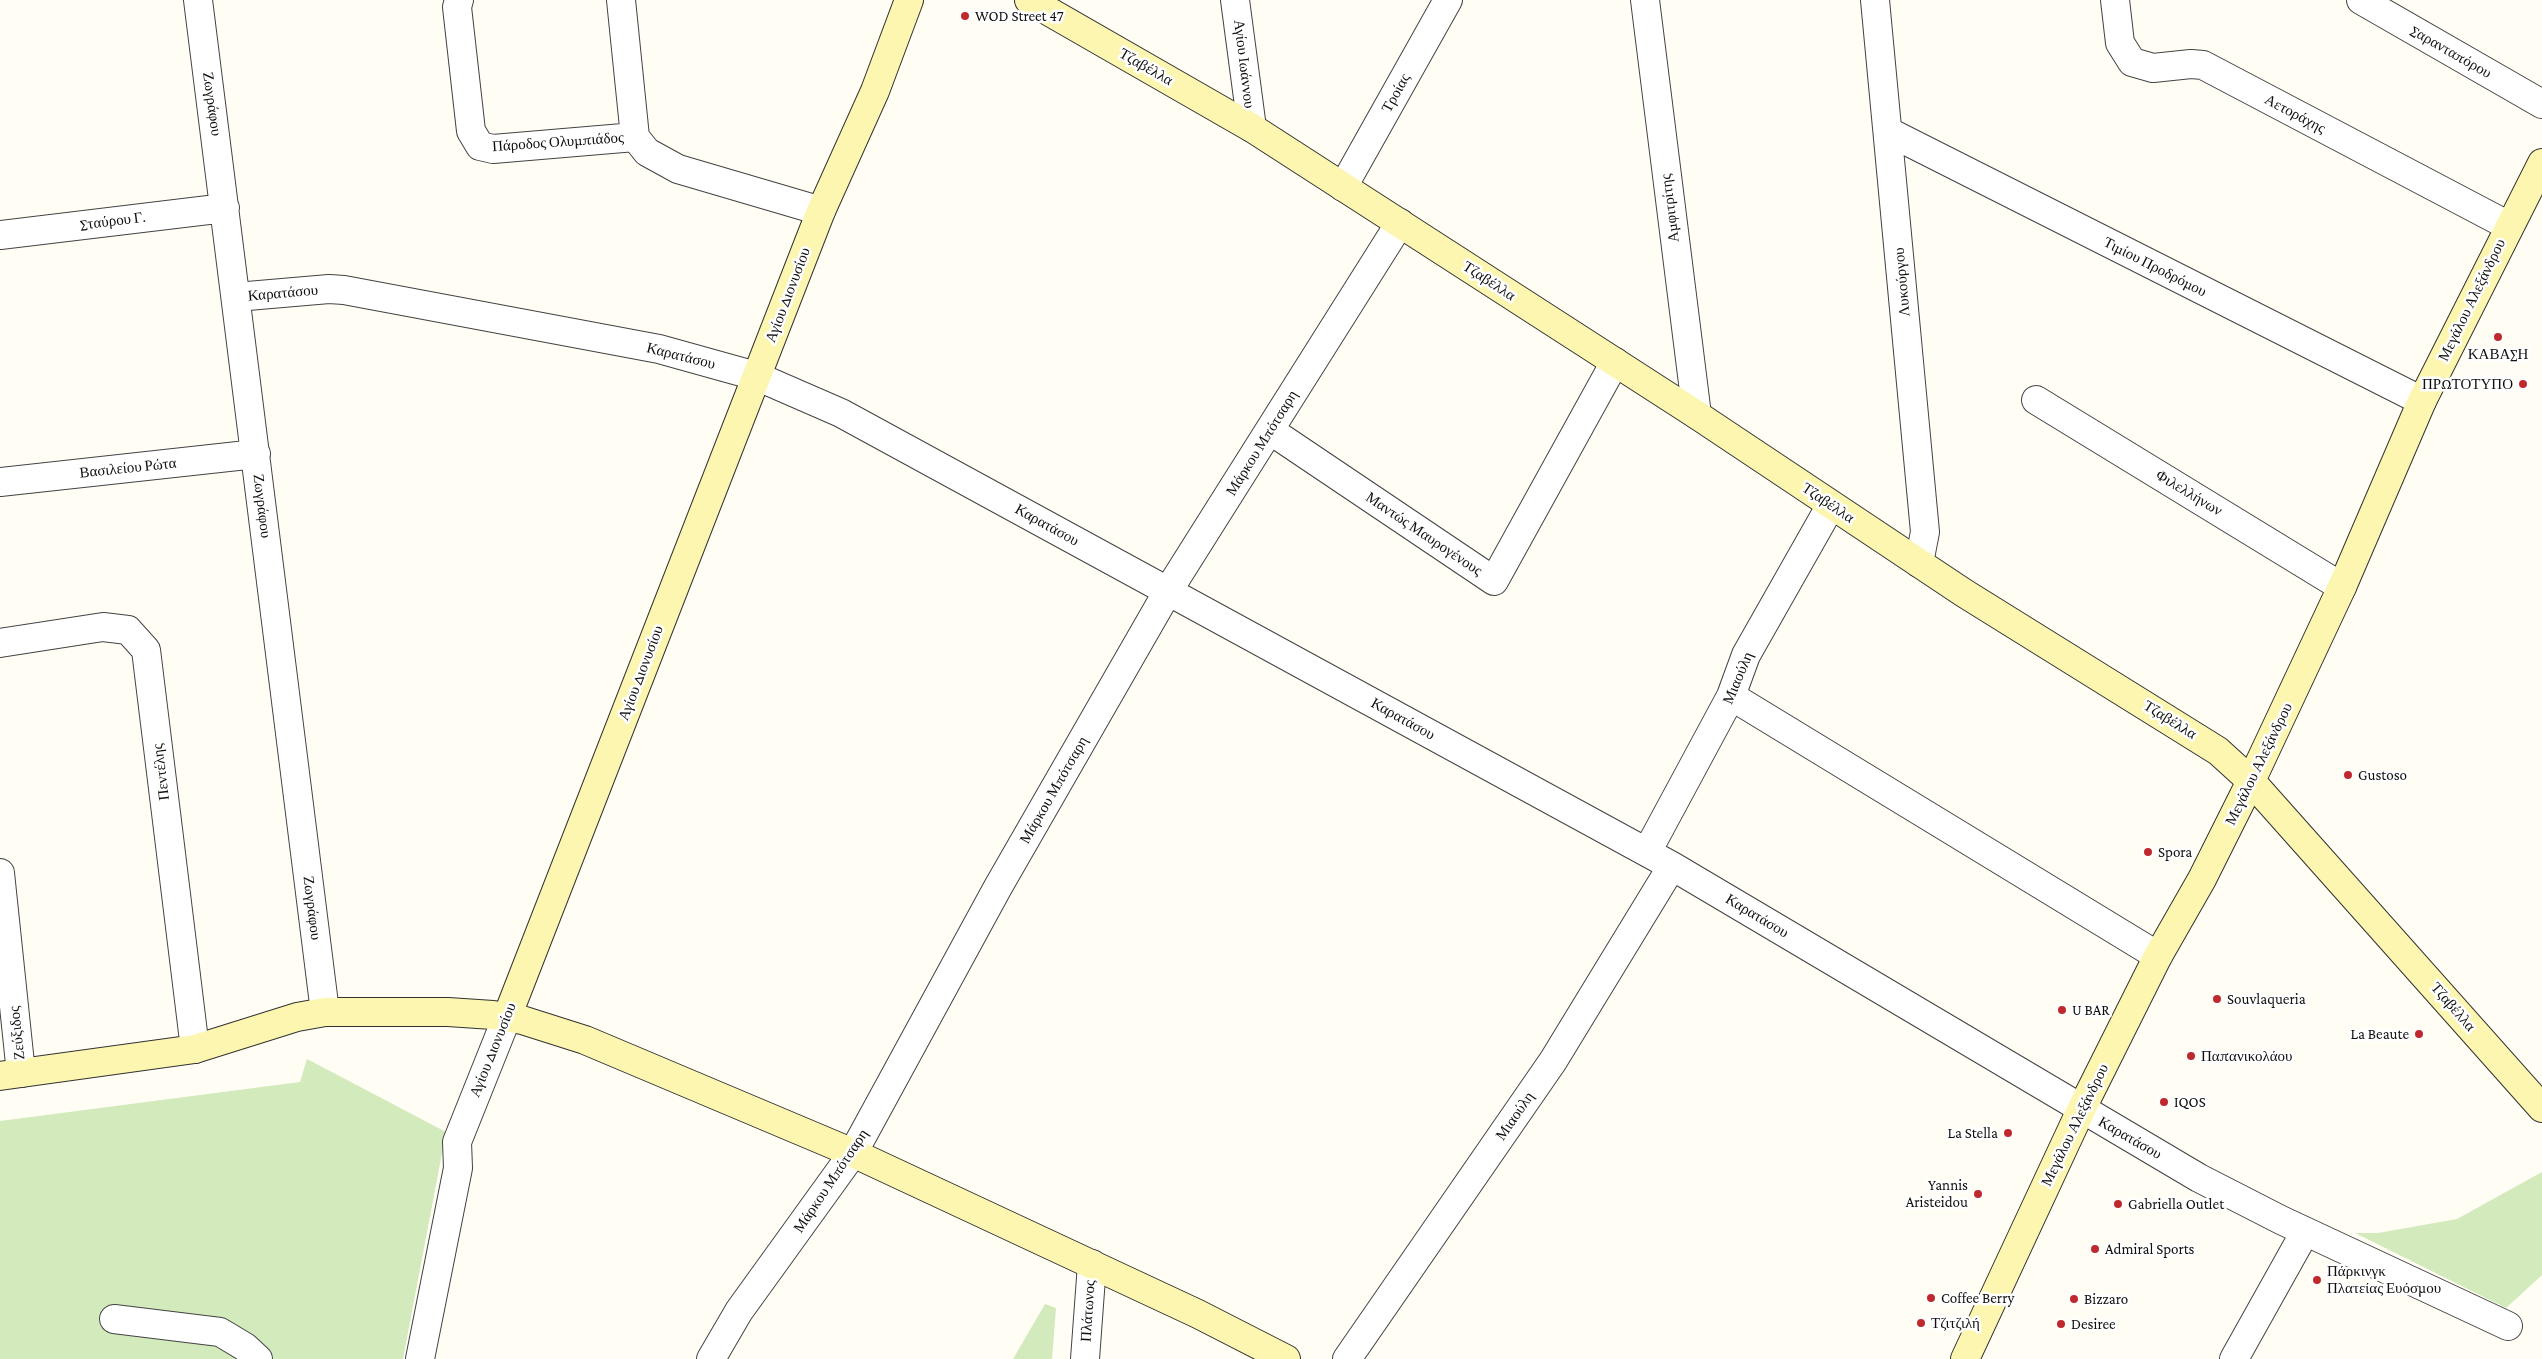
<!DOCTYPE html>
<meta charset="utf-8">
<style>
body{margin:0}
canvas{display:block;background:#fffdf4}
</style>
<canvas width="2542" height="1359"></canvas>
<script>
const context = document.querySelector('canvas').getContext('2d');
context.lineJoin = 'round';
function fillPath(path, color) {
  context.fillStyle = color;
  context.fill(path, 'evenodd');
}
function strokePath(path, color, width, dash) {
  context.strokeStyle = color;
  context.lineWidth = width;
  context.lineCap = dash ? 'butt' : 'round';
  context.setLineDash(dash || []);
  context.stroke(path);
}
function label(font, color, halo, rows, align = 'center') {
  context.font = font + ' "Crimson Pro",serif';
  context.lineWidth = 5;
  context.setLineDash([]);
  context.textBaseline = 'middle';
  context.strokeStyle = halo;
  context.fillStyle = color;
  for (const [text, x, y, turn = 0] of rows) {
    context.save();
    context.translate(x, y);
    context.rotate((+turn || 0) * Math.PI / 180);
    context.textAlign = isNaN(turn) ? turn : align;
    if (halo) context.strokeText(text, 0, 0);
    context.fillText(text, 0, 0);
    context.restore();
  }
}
const green = new Path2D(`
 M 307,1059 L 446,1132 L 403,1359 L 0,1359 L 0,1121 L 300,1082 Z
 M 2542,1172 L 2542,1275 L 2506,1308 L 2355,1233 L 2378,1233 L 2457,1219 Z
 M 1045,1304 L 1056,1308 L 1052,1359 L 1013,1359 Z`);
const street = new Path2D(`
 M 198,0 L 325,1012
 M 459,0 L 457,7 L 471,131 L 480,146 L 493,149 L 635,137 L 621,0
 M 1235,0 L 1252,128
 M 1645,0 L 1697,415
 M 1875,0 L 1925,532 L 1919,563
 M 2115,0 L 2120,43 L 2132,62 L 2153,68 L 2191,64 L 2203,65 L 2509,226
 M 2361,0 L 2542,104
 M 1889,132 L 2422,401
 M 635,137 L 647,152 L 678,169 L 821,211
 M 1343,187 L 1448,0
 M 0,235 L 225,208
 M 236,297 L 329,289 L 344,290 L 659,349 L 756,376 L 841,413 L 1672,866 L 2199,1178 L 2281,1220 L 2508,1326
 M 2036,400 L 2342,587
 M 1271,431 L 1494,581 L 1615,362
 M 0,482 L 256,454
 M 0,643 L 103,627 L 128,630 L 146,650 L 195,1049
 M 1731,696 L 2158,956
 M 1647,852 L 1731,696 L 1746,655 L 1831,505
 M 0,873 L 21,1073
 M 114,1319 L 220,1332 L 245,1347 L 258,1359
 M 420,1359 L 458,1168 L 457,1142 L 507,1017
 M 711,1359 L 739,1311 L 853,1153 L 998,887 L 1168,591 L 1400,223
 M 1085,1359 L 1092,1264
 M 1347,1359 L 1553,1061 L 1672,866
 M 2234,1359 L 2305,1232`);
const secondary = new Path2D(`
 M 1029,0 L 1252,128 L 1697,415 L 1964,593 L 2218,751 L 2251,781 L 2542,1108
 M 507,1017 L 821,211 L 875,91 L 909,0
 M 0,1076 L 195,1049 L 297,1017 L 325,1012 L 448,1012 L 493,1015 L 522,1020 L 585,1040 L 853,1153 L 1198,1314 L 1286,1359
 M 1965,1359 L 2081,1110 L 2158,956 L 2202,879 L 2251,781 L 2342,587 L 2422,401 L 2542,163`);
const markers = [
 [965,16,5,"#bf292e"],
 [2498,337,5,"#bf292e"],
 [2523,384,5,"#bf292e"],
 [2348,775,5,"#bf292e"],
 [2148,852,5,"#bf292e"],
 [2217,999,5,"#bf292e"],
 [2062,1010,5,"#bf292e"],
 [2419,1034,5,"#bf292e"],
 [2191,1056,5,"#bf292e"],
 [2164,1102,5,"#bf292e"],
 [2008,1133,5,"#bf292e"],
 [1978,1194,5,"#bf292e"],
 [2118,1204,5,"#bf292e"],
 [2095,1249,5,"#bf292e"],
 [2317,1280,5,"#bf292e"],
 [1931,1298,5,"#bf292e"],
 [2074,1299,5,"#bf292e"],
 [1921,1323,5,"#bf292e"],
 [2061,1324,5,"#bf292e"]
];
const poiNames = [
 ["WOD Street 47",975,16],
 ["ΚΑΒΑΣΗ",2498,354,"center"],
 ["ΠΡΩΤΟΤΥΠΟ",2513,384,"right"],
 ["Gustoso",2358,775],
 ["Spora",2158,852],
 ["Souvlaqueria",2227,999],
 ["U BAR",2072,1010],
 ["La Beaute",2409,1034,"right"],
 ["Παπανικολάου",2201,1056],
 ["IQOS",2174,1102],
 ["La Stella",1998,1133,"right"],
 ["Yannis",1968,1185,"right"],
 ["Aristeidou",1968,1202,"right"],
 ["Gabriella Outlet",2128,1204],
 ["Admiral Sports",2105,1249],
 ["Πάρκινγκ",2327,1271],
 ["Πλατείας Ευόσμου",2327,1288],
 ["Coffee Berry",1941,1298],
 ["Bizzaro",2084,1299],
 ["Τζιτζιλή",1931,1323],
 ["Desiree",2071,1324]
];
const streetNames = [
 ["Σαρανταπόρου",2451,52,30],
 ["Αγίου Ιωάννου",1244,64,83],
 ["Τζαβέλλα",1146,67,30],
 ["Τροίας",1396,93,-61],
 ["Ζωγράφου",212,104,82],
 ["Αετοράχης",2295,114,28],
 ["Πάροδος Ολυμπιάδος",558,142,-4],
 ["Αμφιτρίτης",1670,208,-97],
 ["Σταύρου Γ.",113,221,-7],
 ["Τιμίου Προδρόμου",2155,267,27],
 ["Τζαβέλλα",1489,281,33],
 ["Λυκούργου",1902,282,-95],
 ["Καρατάσου",283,293,-5],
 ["Αγίου Διονυσίου",788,295,-69],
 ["Μεγάλου Αλεξάνδρου",2472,300,-64],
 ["Καρατάσου",681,356,14],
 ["Μάρκου Μπότσαρη",1262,443,-58],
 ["Βασιλείου Ρώτα",128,468,-6],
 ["Φιλελλήνων",2189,493,31],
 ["Τζαβέλλα",1828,503,34],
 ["Ζωγράφου",262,506,83],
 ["Καρατάσου",1047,525,29],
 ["Μαντώς Μαυρογένους",1424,534,34],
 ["Αγίου Διονυσίου",641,673,-69],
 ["Μιαούλη",1738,678,-67],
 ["Καρατάσου",1403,719,29],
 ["Τζαβέλλα",2170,720,32],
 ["Μεγάλου Αλεξάνδρου",2259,764,-64],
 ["Πεντέλης",161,772,-97],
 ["Μάρκου Μπότσαρη",1054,790,-60],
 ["Ζωγράφου",312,908,83],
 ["Καρατάσου",1757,916,31],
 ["Τζαβέλλα",2453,1007,49],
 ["Ζεύξιδος",17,1033,-96],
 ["Αγίου Διονυσίου",493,1050,-68],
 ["Μιαούλη",1515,1116,-55],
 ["Μεγάλου Αλεξάνδρου",2075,1125,-64],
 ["Καρατάσου",2130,1138,30],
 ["Μάρκου Μπότσαρη",831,1181,-56],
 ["Πλάτωνος",1088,1311,-86]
];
fillPath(green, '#d3eabd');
strokePath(street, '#434343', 30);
strokePath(secondary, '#323232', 30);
strokePath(street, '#fff', 28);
strokePath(secondary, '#fdf6b0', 28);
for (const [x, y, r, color] of markers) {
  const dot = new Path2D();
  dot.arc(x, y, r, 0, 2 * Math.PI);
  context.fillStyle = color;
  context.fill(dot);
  strokePath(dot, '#fff', 2);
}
label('15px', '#101010', '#fff', poiNames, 'left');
label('15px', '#101010', '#fff', streetNames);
</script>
